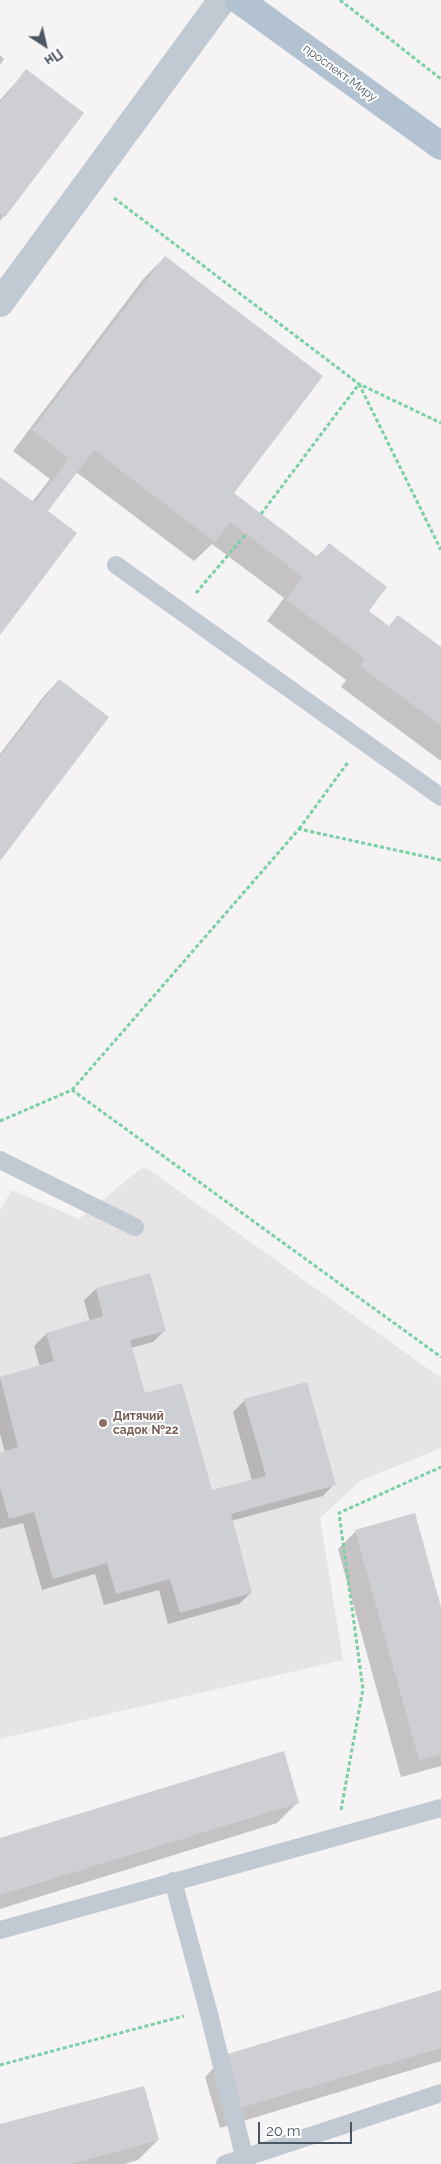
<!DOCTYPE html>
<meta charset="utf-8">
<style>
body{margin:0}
#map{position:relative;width:441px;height:2164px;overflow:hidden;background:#f5f3f3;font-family:Raleway,sans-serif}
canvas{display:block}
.north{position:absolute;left:20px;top:20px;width:50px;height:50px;-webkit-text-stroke:4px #fff;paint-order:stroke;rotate:145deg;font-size:14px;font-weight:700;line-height:20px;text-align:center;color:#4a5661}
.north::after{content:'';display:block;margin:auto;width:18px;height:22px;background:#4a5661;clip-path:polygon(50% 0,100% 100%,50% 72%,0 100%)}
.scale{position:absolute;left:258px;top:2122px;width:94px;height:22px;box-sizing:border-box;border:2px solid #4a5661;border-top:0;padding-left:6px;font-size:15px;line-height:18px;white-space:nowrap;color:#4a5661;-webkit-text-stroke:4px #fff;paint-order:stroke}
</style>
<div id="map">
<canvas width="441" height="2164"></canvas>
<div class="north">Пн</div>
<div class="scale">20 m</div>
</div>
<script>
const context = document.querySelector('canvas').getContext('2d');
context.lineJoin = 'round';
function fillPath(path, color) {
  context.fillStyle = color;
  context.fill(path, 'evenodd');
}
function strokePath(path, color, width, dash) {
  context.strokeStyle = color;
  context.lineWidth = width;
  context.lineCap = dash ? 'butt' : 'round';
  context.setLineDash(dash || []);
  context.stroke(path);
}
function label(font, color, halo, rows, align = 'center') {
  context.font = font + ' Raleway,sans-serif';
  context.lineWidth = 4;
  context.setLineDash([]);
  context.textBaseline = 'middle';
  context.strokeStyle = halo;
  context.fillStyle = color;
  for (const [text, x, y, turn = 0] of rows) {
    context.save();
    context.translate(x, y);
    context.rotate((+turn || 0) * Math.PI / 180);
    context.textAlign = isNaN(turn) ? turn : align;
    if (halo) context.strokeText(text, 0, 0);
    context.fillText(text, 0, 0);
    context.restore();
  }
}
const education = new Path2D(`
 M 144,1166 L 441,1378 L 441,1448 L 360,1481 L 320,1518 L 343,1660 L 0,1739 L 0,1210 L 12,1190 L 79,1219 Z`);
const shadow = new Path2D(`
 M 0,55 L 4,59 L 0,65 Z
 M 26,71 L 82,113 L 0,221 L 0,100 Z
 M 165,257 L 232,494 L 316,557 L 329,545 L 368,611 L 388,627 L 441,649 L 441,761 L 341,687 L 346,680 L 267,621 L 284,598 L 212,544 L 194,561 L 76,472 L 47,511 L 0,633 L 0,478 L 32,502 L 50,479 L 13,451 L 144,278 Z
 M 59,680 L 0,859 L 0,754 L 44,696 Z
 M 149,1274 L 165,1330 L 153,1342 L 131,1348 L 144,1395 L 211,1492 L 252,1481 L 233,1412 L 245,1400 L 334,1484 L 323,1496 L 231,1521 L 251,1593 L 239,1604 L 168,1624 L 159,1590 L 104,1605 L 95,1574 L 42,1590 L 23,1523 L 0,1529 L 0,1454 L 5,1452 L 0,1434 L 0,1378 L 40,1367 L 34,1346 L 46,1334 L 90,1322 L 84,1300 L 96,1289 Z
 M 356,1531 L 441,1612 L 441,1766 L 401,1777 L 338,1549 Z
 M 297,1803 L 277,1823 L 0,1909 L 0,1839 Z
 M 441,1991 L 441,2061 L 220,2128 L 205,2077 L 225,2056 Z
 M 0,2125 L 158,2140 L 138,2160 L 124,2164 L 0,2164 Z`);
const building = new Path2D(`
 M 26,69 L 84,113 L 5,217 L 0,213 L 0,103 Z
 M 165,256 L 323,376 L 234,493 L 318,557 L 329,543 L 387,587 L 369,611 L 389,626 L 398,615 L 441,647 L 441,726 L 360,666 L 365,659 L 286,600 L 303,577 L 230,522 L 215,542 L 94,450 L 48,511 L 77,533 L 0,635 L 0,477 L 35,503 L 69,458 L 32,430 Z
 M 59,679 L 109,717 L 0,861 L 0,757 Z
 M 150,1273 L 166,1331 L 130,1340 L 145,1393 L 182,1383 L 212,1490 L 266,1476 L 244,1399 L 307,1382 L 336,1485 L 231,1514 L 252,1593 L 180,1613 L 170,1579 L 116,1594 L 107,1563 L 53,1579 L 34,1512 L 9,1519 L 0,1488 L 0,1453 L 18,1447 L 0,1377 L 54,1361 L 46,1333 L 103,1316 L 96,1288 Z
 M 415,1513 L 441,1607 L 441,1754 L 419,1760 L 355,1530 Z
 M 284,1751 L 299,1803 L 0,1895 L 0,1838 Z
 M 441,1990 L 441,2048 L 240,2108 L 224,2055 Z
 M 144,2086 L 159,2140 L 71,2164 L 0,2164 L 0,2124 Z`);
const path = new Path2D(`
 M 340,0 L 441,79
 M 114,198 L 359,384 L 441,423
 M 261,514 L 359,384 L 441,550
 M 196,593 L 246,534
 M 299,829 L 349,761
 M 72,1090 L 299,829 L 441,860
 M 0,1121 L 72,1090 L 441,1357
 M 341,1810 L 363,1689 L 339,1513 L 441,1467
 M 0,2065 L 184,2016`);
const lane = new Path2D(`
 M 116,565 L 441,797
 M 0,1160 L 135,1227
 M 173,1881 L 208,2010 L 246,2164
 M 0,1930 L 441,1808
 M 225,2164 L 441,2093`);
const street = new Path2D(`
 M 0,303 L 222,0`);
const primary = new Path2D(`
 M 239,0 L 441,146`);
const markers = [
 [103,1423,5,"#8d6e63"]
];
const streetNames = [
 ["проспект Миру",340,73,36]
];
const educationNames = [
 ["Дитячий",113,1416],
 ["садок №22",113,1430]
];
fillPath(education, '#e6e4e5');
fillPath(shadow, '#0003');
fillPath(building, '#cdcfd5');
strokePath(path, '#7ad0a6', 3, [4, 2.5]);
strokePath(lane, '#c1cad2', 18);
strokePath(street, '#c1cad2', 28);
strokePath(primary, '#b3c2d1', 28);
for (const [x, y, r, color] of markers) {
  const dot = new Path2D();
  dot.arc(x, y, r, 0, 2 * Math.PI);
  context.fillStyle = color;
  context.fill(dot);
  strokePath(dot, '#fff', 2);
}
label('12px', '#4a5661', '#fff', streetNames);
label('bold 12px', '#785e54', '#fff', educationNames, 'left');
</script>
